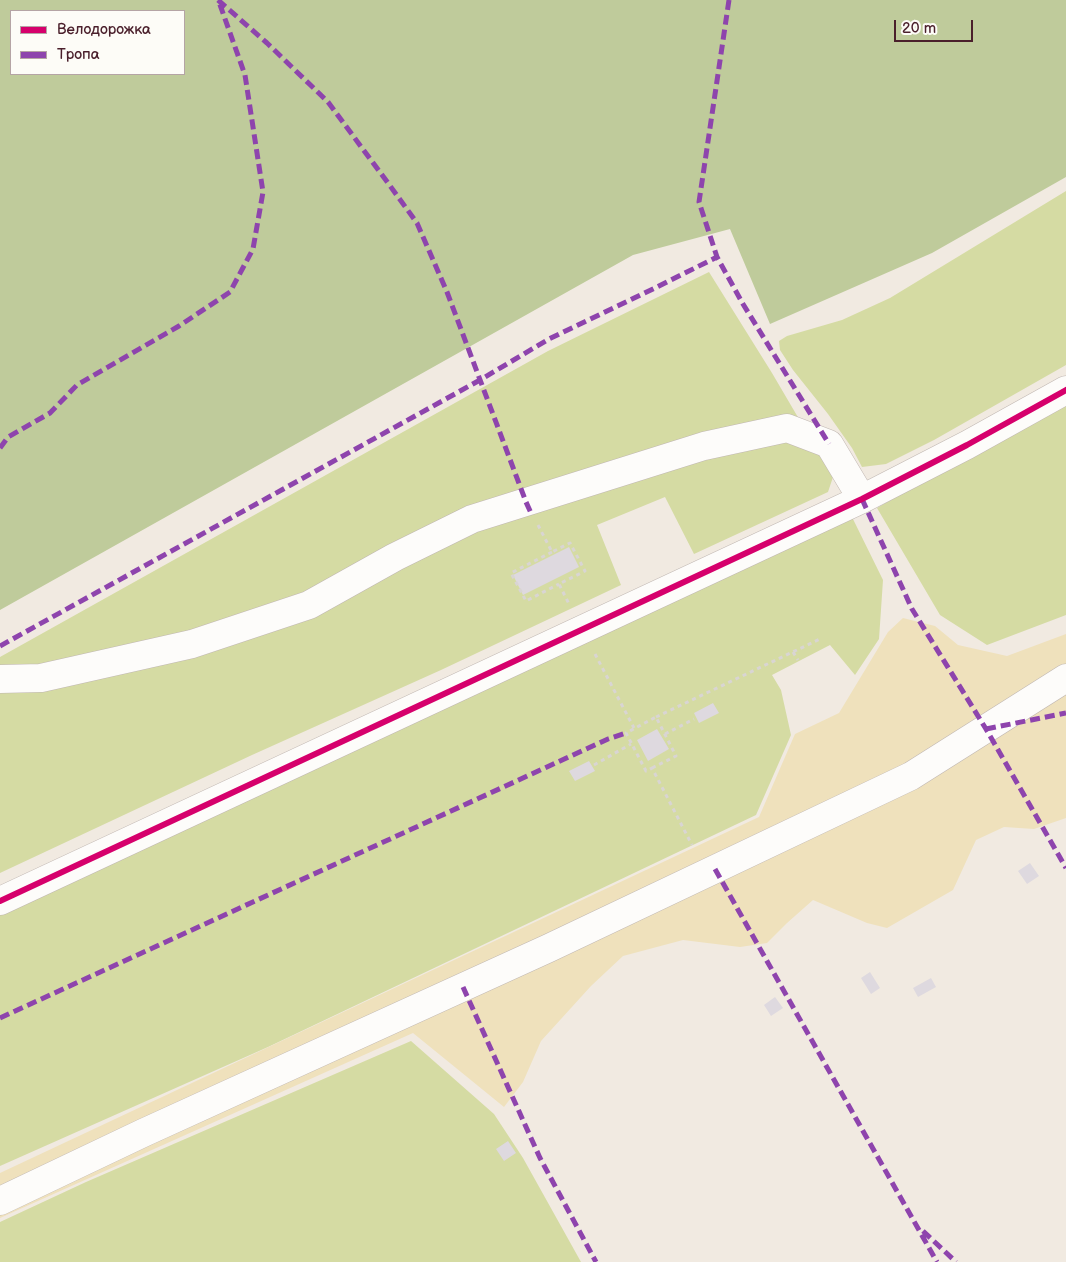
<!DOCTYPE html>
<meta charset="utf-8">
<style>
body{margin:0}
#map{position:relative;width:1066px;height:1262px;overflow:hidden;background:#f1eae1;font-family:"Balsamiq Sans",sans-serif}
canvas{display:block}
.legend{position:absolute;left:10px;top:10px;width:175px;height:65px;box-sizing:border-box;background:#fdfcf7;border:1px solid #b5a4a5;margin:0;padding:6px 9px;list-style:none;font-size:15px;color:#4a1f2b}
.legend li{display:flex;align-items:center;gap:10px;height:25px}
.legend b{width:25px;border:1px solid #b5a4a5}
.scale{position:absolute;left:894px;top:20px;width:79px;height:22px;box-sizing:border-box;border:2px solid #4a1f2b;border-top:0;padding-left:6px;font-size:15px;line-height:18px;white-space:nowrap;color:#4a1f2b;-webkit-text-stroke:4px #fdfcf7;paint-order:stroke}
</style>
<div id="map">
<canvas width="1066" height="1262"></canvas>
<ul class="legend">
<li><b style="height:6px;background:#d6006c"></b>Велодорожка</li>
<li><b style="height:6px;background:#8e44ad"></b>Тропа</li>
</ul>
<div class="scale">20 m</div>
</div>
<script>
const context = document.querySelector('canvas').getContext('2d');
context.lineJoin = 'round';
function fillPath(path, color) {
  context.fillStyle = color;
  context.fill(path, 'evenodd');
}
function strokePath(path, color, width, dash) {
  context.strokeStyle = color;
  context.lineWidth = width;
  context.lineCap = dash ? 'butt' : 'round';
  context.setLineDash(dash || []);
  context.stroke(path);
}
const green = new Path2D(`
 M 1066,191 L 1066,365 L 934,440 L 886,464 L 862,467 L 852,448 L 828,414 L 793,370 L 780,350 L 779,341 L 787,336 L 842,320 L 890,298 Z
 M 709,272 L 772,373 L 833,477 L 828,492 L 694,554 L 665,497 L 597,525 L 621,585 L 441,670 L 252,755 L 0,873 L 0,657 L 548,351 Z
 M 1066,395 L 1066,615 L 987,645 L 940,615 L 877,508 Z
 M 851,515 L 883,580 L 879,639 L 855,675 L 830,645 L 772,675 L 781,690 L 791,735 L 756,815 L 268,1047 L 0,1166 L 0,914 Z
 M 411,1041 L 494,1114 L 523,1158 L 581,1262 L 0,1262 L 0,1222 L 86,1182 Z`);
const forest = new Path2D(`
 M 0,0 L 1066,0 L 1066,177 L 932,253 L 770,324 L 730,229 L 633,255 L 0,610 ZM 11,11 L 184,11 L 184,74 L 11,74 Z`);
const sand = new Path2D(`
 M 903,618 L 935,626 L 958,645 L 1007,656 L 1066,634 L 1066,818 L 1034,829 L 1004,827 L 976,840 L 953,890 L 887,928 L 867,923 L 813,900 L 787,923 L 767,943 L 740,947 L 683,940 L 623,956 L 591,986 L 541,1041 L 523,1082 L 504,1107 L 413,1033 L 0,1218 L 0,1173 L 759,817 L 795,734 L 839,713 L 888,632 Z`);
const building = new Path2D(`
 M 569,547 L 579,567 L 523,595 L 513,575 Z
 M 713,703 L 719,713 L 699,723 L 694,713 Z
 M 657,729 L 669,749 L 648,761 L 637,740 Z
 M 589,761 L 595,771 L 575,781 L 569,771 Z
 M 1030,863 L 1039,876 L 1027,884 L 1018,871 Z
 M 870,972 L 880,988 L 871,994 L 861,978 Z
 M 931,978 L 936,987 L 918,997 L 913,988 Z
 M 775,997 L 783,1008 L 771,1016 L 764,1005 Z
 M 508,1141 L 516,1153 L 504,1161 L 496,1149 Z`);
const path = new Path2D(`
 M 538,525 L 552,552 L 570,543 L 585,571 L 559,584 L 570,606
 M 552,552 L 511,573 L 526,601 L 559,584
 M 793,652 L 798,660
 M 595,654 L 634,728
 M 656,717 L 820,639
 M 665,734 L 694,719
 M 594,765 L 631,744
 M 652,768 L 676,756 L 656,717 L 626,733 L 646,771 L 652,768 L 692,845`);
const minor = new Path2D(`
 M 0,679 L 41,678 L 192,644 L 309,605 L 395,557 L 472,519 L 704,446 L 787,428 L 829,444 L 862,499
 M 0,901 L 862,499 L 967,445 L 1066,390
 M 0,1201 L 143,1133 L 549,948 L 911,776 L 1066,678`);
const quiet = new Path2D(`
 M 218,0 L 267,43 L 328,102 L 388,183 L 417,223 L 447,292 L 526,502 L 531,513
 M 729,0 L 699,202 L 717,257 L 743,304 L 829,444
 M 0,448 L 8,437 L 50,413 L 77,385 L 179,326 L 230,292 L 253,249 L 263,192 L 245,75 L 219,2
 M 862,499 L 912,609 L 986,729 L 1066,868
 M 0,646 L 480,380 L 549,339 L 655,288 L 717,257
 M 986,729 L 1066,713
 M 715,869 L 937,1262
 M 463,987 L 540,1158 L 596,1262
 M 0,1018 L 608,739 L 626,733
 M 923,1231 L 956,1262`);
const cycleway = new Path2D(`
 M 0,901 L 862,499 L 967,445 L 1066,390`);
fillPath(green, '#d5dba3');
fillPath(forest, '#bfcb9b');
fillPath(sand, '#efe1bc');
fillPath(building, '#ded9df');
strokePath(minor, '#c0b7b2', 29);
strokePath(path, '#d9d5d3', 3, [4, 4]);
strokePath(minor, '#fdfcfa', 28);
strokePath(quiet, '#8e44ad', 5, [10, 5]);
strokePath(cycleway, '#d6006c', 6);
</script>
